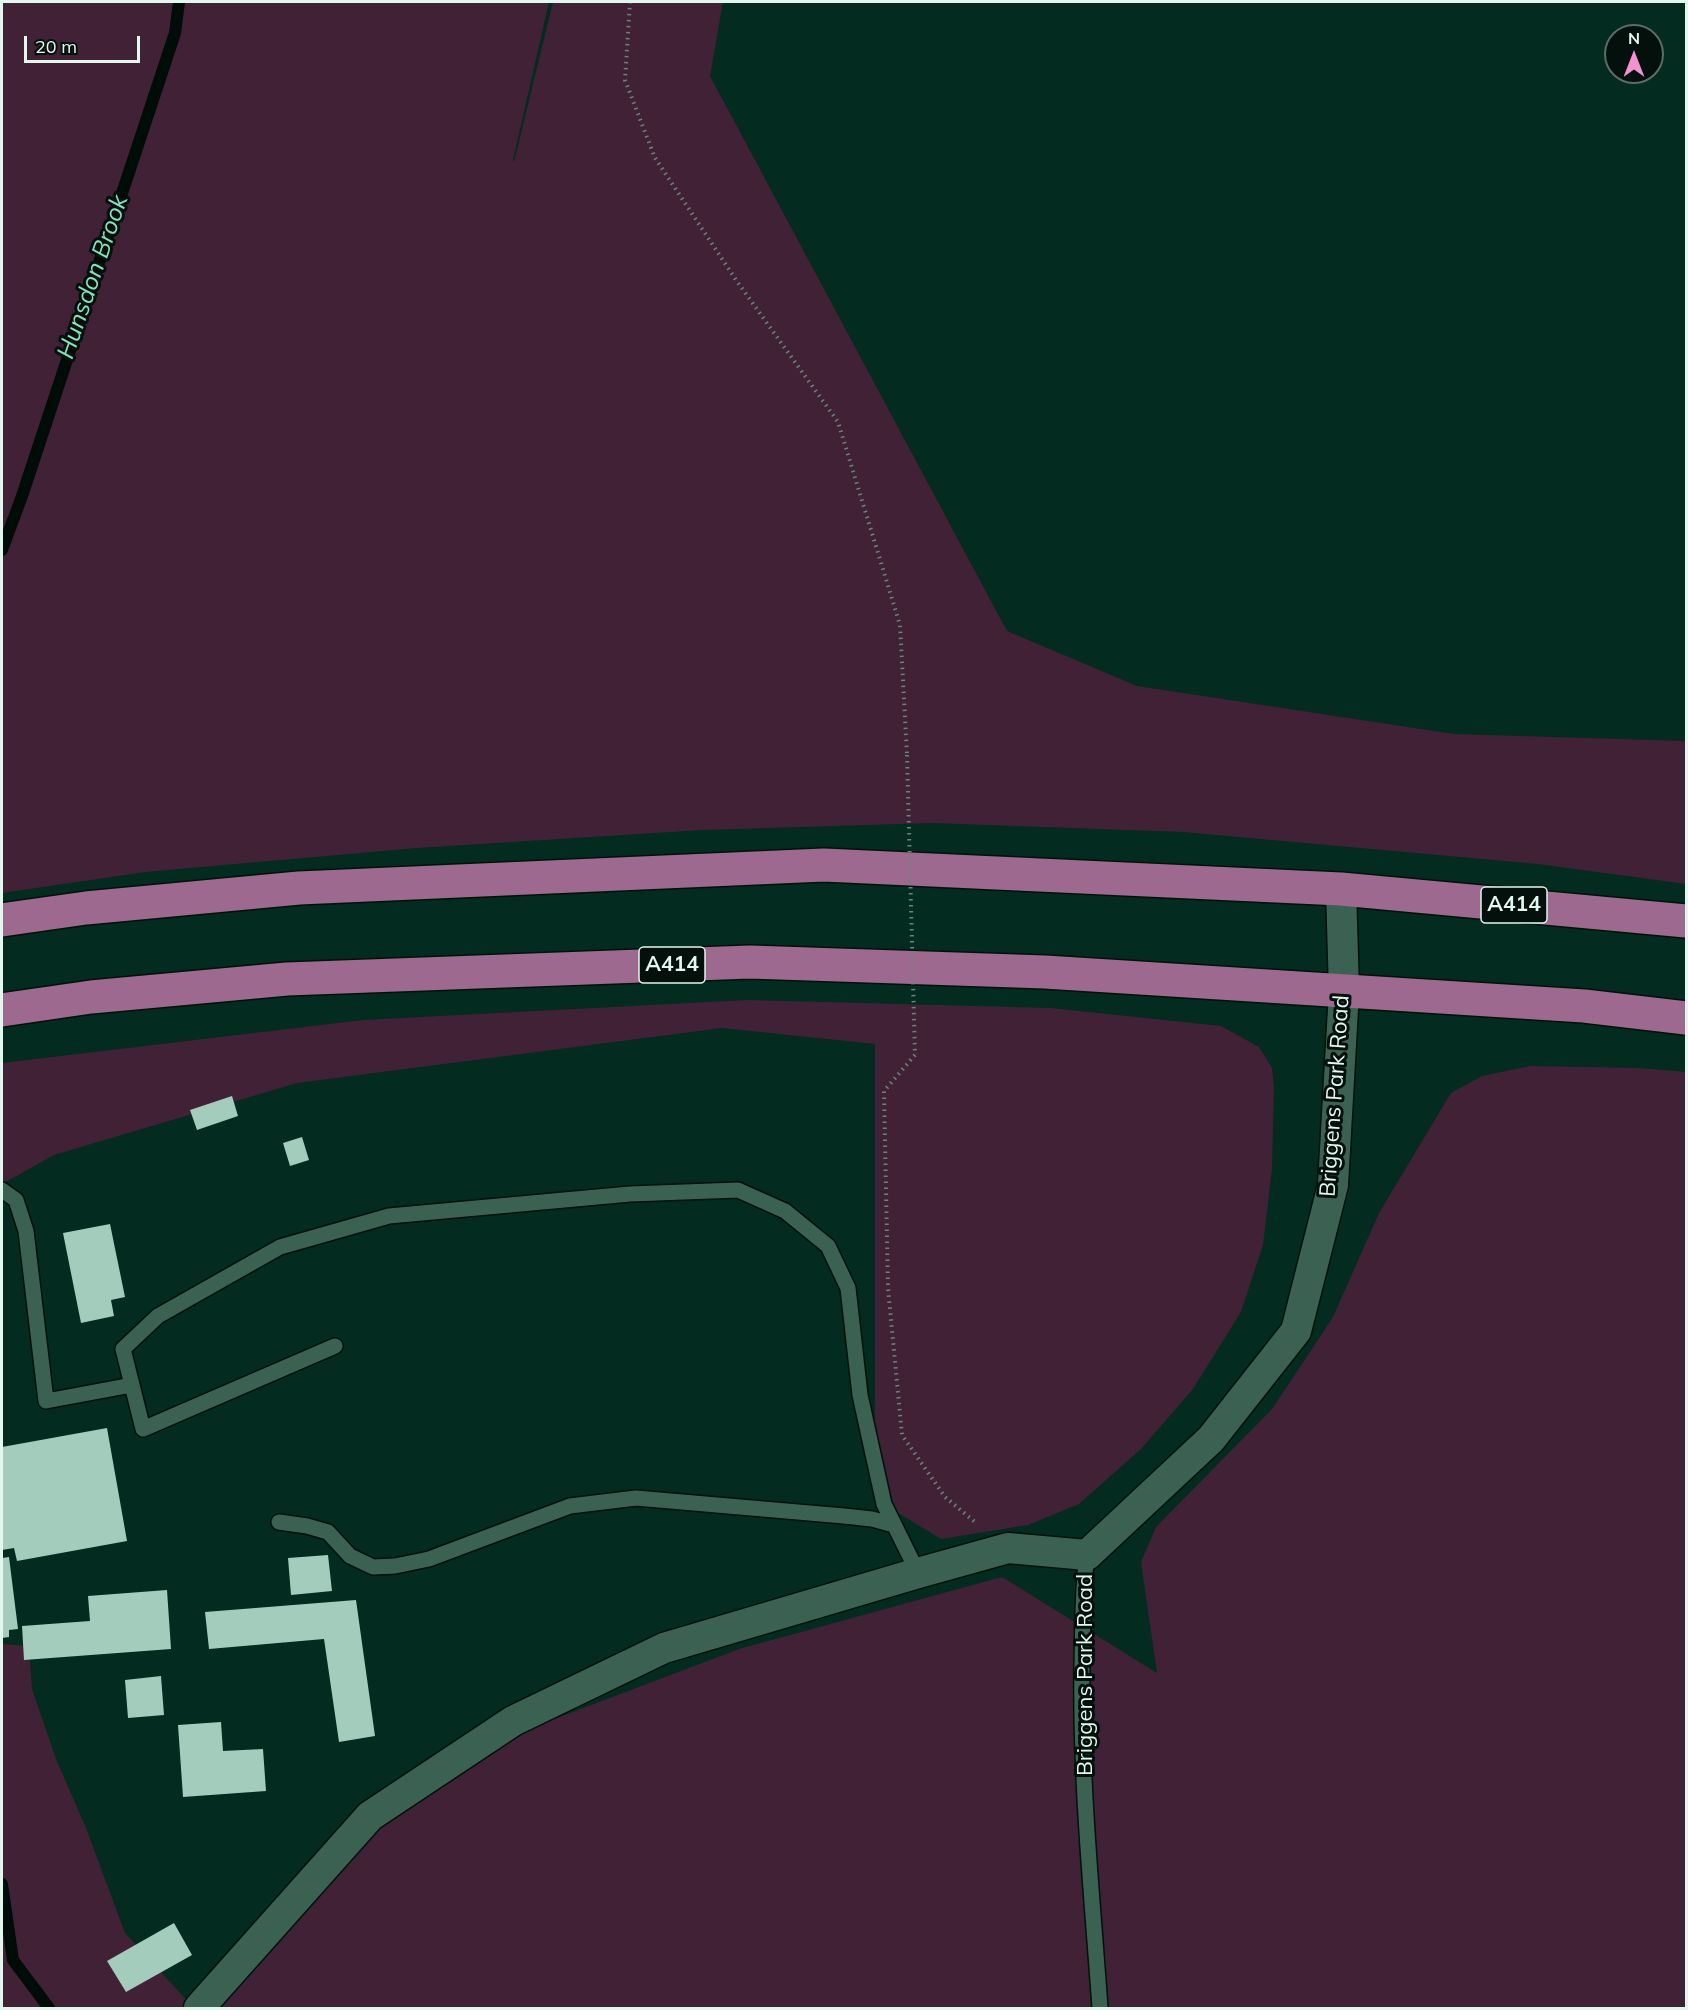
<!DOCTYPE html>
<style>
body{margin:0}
#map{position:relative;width:1688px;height:2010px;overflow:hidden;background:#032b1f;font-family:Mulish,sans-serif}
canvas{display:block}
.frame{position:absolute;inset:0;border:3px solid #e2f7ee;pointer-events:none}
.north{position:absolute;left:1604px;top:24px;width:60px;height:60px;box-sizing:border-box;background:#03100b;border:2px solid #5c6c66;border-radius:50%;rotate:0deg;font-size:16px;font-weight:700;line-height:24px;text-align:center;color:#e2f7ee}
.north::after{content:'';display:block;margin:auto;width:21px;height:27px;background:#f491d3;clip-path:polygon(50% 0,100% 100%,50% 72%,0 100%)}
.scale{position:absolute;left:24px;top:36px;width:116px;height:27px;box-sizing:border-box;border:3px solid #e2f7ee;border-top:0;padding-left:8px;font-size:18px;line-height:21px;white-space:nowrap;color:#e2f7ee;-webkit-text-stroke:4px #03100b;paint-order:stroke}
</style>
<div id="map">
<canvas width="1688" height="2010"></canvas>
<div class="frame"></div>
<div class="north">N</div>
<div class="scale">20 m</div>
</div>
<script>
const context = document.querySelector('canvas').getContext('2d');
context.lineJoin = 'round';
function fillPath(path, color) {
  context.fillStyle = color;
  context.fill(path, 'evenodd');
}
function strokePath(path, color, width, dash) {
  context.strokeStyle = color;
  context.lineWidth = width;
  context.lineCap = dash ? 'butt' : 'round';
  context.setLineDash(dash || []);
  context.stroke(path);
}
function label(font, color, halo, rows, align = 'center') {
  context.font = font + ' Mulish,sans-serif';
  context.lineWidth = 6;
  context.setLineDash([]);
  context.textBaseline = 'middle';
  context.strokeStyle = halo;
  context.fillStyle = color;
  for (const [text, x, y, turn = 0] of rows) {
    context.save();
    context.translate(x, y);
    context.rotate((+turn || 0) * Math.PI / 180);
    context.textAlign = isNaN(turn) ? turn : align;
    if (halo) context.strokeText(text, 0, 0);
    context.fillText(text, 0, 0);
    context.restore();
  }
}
const green = new Path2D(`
 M 2,2 L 549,2 L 513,160 L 514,162 L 553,2 L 723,2 L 710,76 L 1007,631 L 1137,686 L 1454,734 L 1686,741 L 1686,884 L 1538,864 L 1183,832 L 932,823 L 703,830 L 417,848 L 145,872 L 2,893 Z
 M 748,1000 L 1051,1008 L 1221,1026 L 1259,1047 L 1272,1068 L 1274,1088 L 1272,1169 L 1263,1245 L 1241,1312 L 1193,1389 L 1141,1449 L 1079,1504 L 1028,1525 L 941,1539 L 875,1499 L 875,1044 L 722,1028 L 297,1083 L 54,1155 L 2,1184 L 2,1063 L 363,1020 Z
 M 1530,1066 L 1639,1068 L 1686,1072 L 1686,2008 L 212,2008 L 382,1825 L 520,1732 L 739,1649 L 1002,1577 L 1157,1673 L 1141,1562 L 1156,1527 L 1272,1409 L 1333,1317 L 1379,1213 L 1451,1093 L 1482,1076 Z
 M 2,1644 L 29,1646 L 32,1689 L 56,1759 L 86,1828 L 125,1933 L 194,2008 L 2,2008 Z`);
const stream = new Path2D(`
 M 2,550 L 22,496 L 175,33 L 179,2
 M 2,1884 L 13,1960 L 49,2008`);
const building = new Path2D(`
 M 232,1096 L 238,1116 L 197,1130 L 190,1110 Z
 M 302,1137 L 309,1160 L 290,1166 L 283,1143 Z
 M 110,1224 L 125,1297 L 111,1300 L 114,1316 L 81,1323 L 63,1233 Z
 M 107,1428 L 127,1541 L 17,1561 L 14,1548 L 2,1550 L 2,1447 Z
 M 328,1555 L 332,1591 L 291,1595 L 288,1558 Z
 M 9,1557 L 18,1629 L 9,1630 L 9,1637 L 2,1638 L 2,1558 Z
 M 167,1590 L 171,1649 L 24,1660 L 22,1626 L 90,1621 L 88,1596 Z
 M 356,1600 L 375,1736 L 339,1742 L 324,1639 L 209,1649 L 205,1612 Z
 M 161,1676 L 164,1715 L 128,1718 L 125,1680 Z
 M 221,1722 L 223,1751 L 263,1749 L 266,1791 L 183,1797 L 178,1725 Z
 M 174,1923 L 192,1955 L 126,1992 L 107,1961 Z`);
const path = new Path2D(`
 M 630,2 L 625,80 L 655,158 L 736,280 L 838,422 L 900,625 L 907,755
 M 915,1055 L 884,1091 L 888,1288 L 902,1435 L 945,1497 L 975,1522`);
const service = new Path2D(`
 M 2,1190 L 16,1200 L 26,1231 L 46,1401 L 132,1385
 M 335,1346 L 143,1429 L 123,1349 L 158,1316 L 280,1247 L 389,1216 L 630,1194 L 738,1190 L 785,1211 L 828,1246 L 848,1288 L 860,1395 L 884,1504 L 918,1573
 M 279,1522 L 307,1526 L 328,1532 L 350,1556 L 373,1567 L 395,1566 L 429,1559 L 570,1506 L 636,1498 L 844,1516 L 872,1519 L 894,1525
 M 1087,1555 C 1082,1591 1083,1627 1082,1664 C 1080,1779 1092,1894 1100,2008`);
const minor = new Path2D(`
 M 199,2008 L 370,1816 L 513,1721 L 664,1648 L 918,1573 L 1008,1548 L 1087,1555 L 1211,1439 L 1296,1331 L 1333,1185 L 1344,991 L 1341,889`);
const trunk = new Path2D(`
 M 2,920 L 86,908 L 299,888 L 824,865 L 1341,889 L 1686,921
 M 2,1010 L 91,997 L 287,979 L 750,962 L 1045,972 L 1584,1006 L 1686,1018`);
const pathBridge = new Path2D(`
 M 907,755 L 915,1055`);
const shields = [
 [1514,905,66],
 [672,965,66]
];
const shieldNames = [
 ["A414",1514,905],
 ["A414",672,965]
];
const streetNames = [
 ["Briggens Park Road",1335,1096,-86],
 ["Briggens Park Road",1085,1675,-90]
];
const waterNames = [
 ["Hunsdon Brook",93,277,-71]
];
fillPath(green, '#402136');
strokePath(stream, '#000c07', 12);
fillPath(building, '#a4ccbc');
strokePath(service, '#001209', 18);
strokePath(minor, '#001209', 33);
strokePath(trunk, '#001209', 36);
strokePath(path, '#67877c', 4, [1.5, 4.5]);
strokePath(service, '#3b6153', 15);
strokePath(minor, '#3b6153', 30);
strokePath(trunk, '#9e698e', 33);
strokePath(pathBridge, '#67877c', 4, [1.5, 4.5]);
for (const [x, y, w] of shields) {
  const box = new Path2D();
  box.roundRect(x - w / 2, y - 18, w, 36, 4.5);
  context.fillStyle = '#03100b';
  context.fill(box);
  strokePath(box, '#e2f7ee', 1.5);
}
label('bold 21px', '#e2f7ee', null, shieldNames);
label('22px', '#e2f7ee', '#03100b', streetNames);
label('italic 24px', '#85e2c0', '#03100b', waterNames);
</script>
